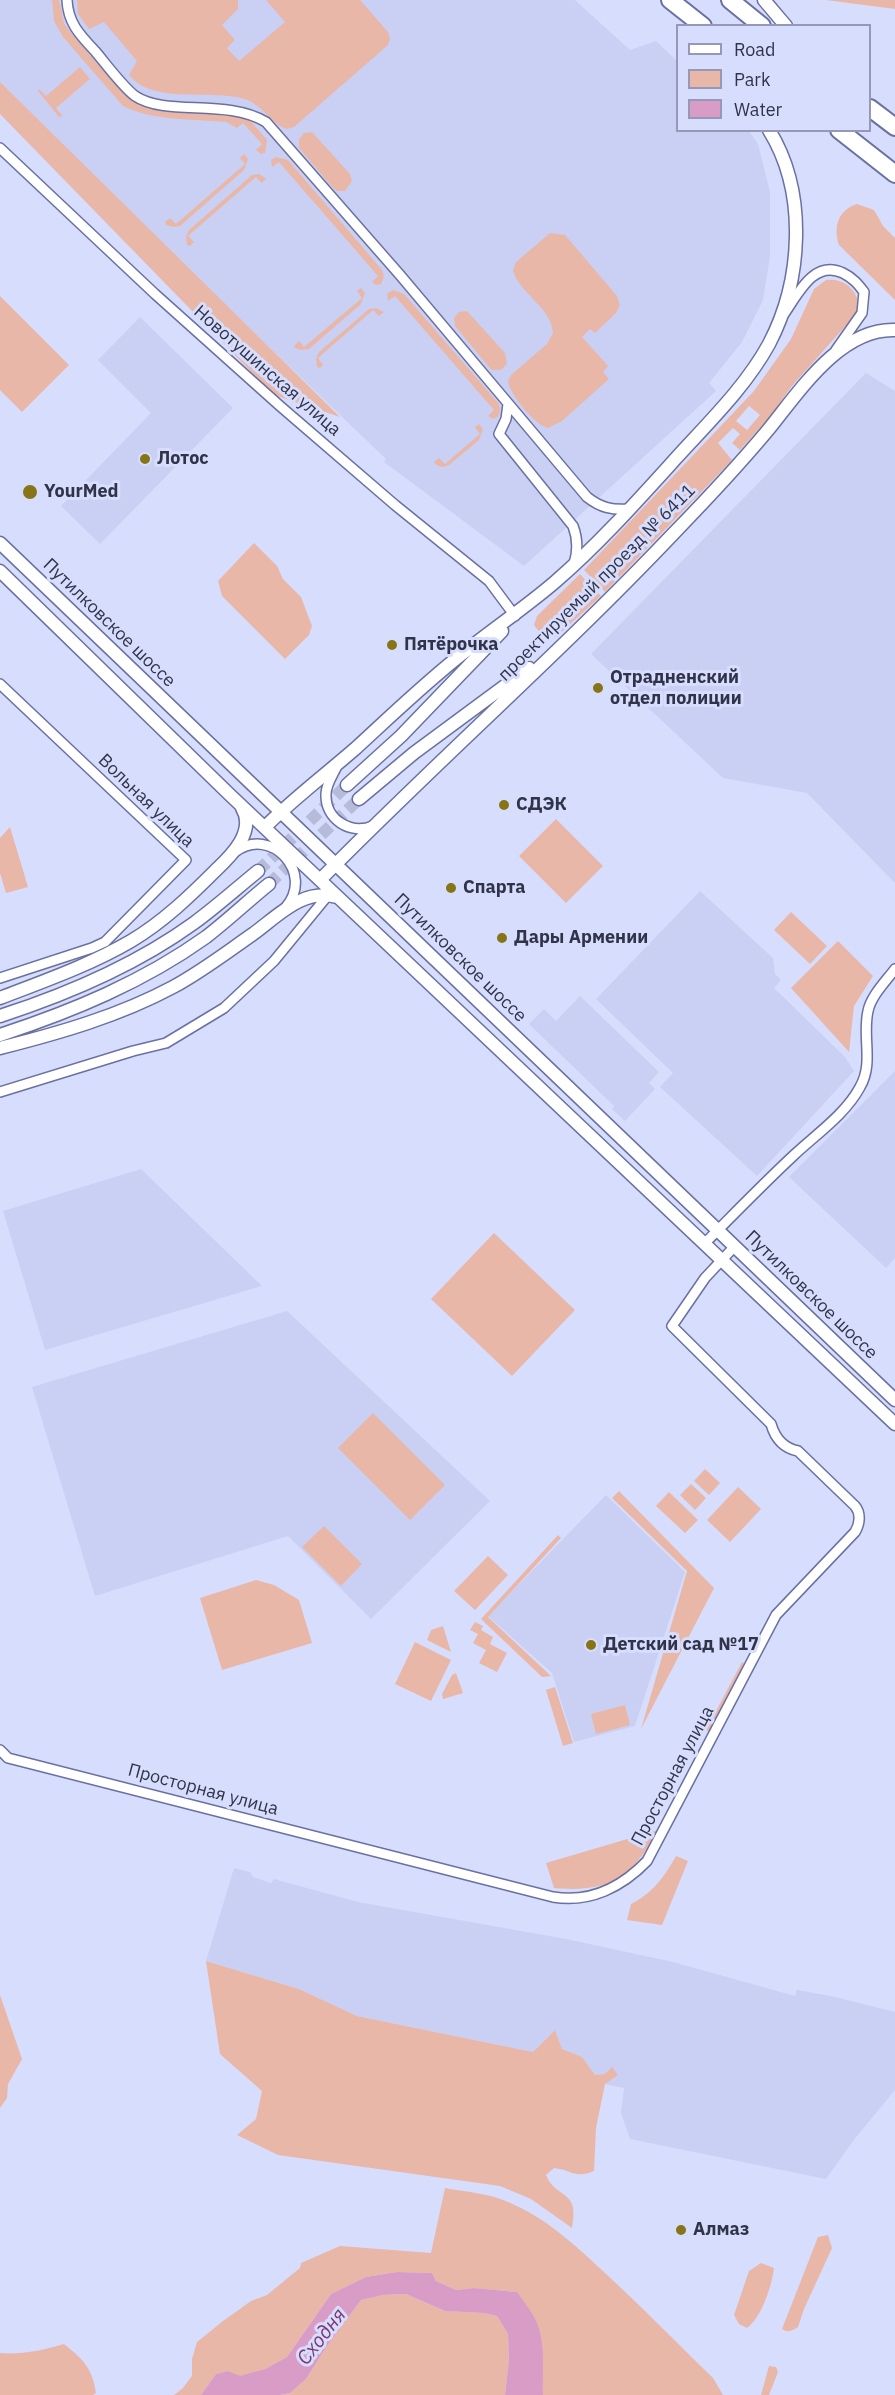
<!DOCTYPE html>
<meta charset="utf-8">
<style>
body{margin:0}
#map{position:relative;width:895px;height:2395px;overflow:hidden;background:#d7ddfd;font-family:"IBM Plex Sans",sans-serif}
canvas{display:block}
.legend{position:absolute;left:676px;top:24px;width:195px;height:108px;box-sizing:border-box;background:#d7ddfd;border:2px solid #9599b5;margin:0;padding:8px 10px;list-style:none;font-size:18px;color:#313449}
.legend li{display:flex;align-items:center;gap:12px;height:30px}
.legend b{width:30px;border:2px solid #9599b5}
</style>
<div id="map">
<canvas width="895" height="2395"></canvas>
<ul class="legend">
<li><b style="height:8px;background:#fff"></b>Road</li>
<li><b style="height:16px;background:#e9b7a8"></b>Park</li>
<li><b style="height:16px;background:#d99cc7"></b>Water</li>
</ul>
</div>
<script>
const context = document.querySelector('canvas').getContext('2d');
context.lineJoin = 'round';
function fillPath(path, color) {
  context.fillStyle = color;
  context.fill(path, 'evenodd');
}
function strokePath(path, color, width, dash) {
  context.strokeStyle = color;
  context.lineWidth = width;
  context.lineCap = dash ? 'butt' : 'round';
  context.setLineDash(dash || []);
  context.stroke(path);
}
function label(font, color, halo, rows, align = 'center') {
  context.font = font + ' "IBM Plex Sans",sans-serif';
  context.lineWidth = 6;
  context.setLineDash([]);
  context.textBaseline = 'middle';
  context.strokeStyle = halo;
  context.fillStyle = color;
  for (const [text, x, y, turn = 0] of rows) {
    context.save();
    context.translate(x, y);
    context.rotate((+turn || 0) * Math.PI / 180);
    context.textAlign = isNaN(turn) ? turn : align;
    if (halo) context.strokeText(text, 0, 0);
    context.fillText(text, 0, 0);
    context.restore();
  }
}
const built = new Path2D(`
 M 0,0 L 575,0 L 630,50 L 656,41 L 677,61 L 678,130 L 749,131 L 758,144 L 770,192 L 770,256 L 763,300 L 742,342 L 709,383 L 716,391 L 524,566 L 384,462 L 386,459 L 0,89 Z
 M 140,317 L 233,408 L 100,544 L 61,506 L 151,413 L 98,360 Z
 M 866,373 L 895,391 L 895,883 L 807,793 L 723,778 L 591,654 Z
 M 700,891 L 773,958 L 775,974 L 781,980 L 774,988 L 845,1057 L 854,1071 L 757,1176 L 660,1087 L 673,1073 L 596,999 Z
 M 580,996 L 659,1072 L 649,1083 L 655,1089 L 625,1121 L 612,1109 L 614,1106 L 529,1024 L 544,1009 L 556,1021 Z
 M 895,1071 L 895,1258 L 886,1268 L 789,1177 Z
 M 141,1169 L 262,1286 L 45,1350 L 3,1211 Z
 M 287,1311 L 490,1501 L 371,1619 L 288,1536 L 95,1596 L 32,1387 Z
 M 606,1495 L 685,1572 L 635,1726 L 574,1742 L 552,1673 L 488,1616 Z
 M 234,1868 L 250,1872 L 253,1877 L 271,1883 L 274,1879 L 358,1902 L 566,1939 L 673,1962 L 795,1996 L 797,1990 L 831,1996 L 895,2012 L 895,2090 L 853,2141 L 826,2179 L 630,2139 L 621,2113 L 624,2088 L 605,2084 L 618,2074 L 595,2075 L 581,2057 L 562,2050 L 555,2030 L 533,2052 L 357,2016 L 299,1989 L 206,1961 Z`);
const green = new Path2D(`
 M 52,0 L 59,0 L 64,23 L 70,32 L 121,91 L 140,105 L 149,108 L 227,113 L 248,118 L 267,140 L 265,153 L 261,154 L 256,150 L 262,144 L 243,123 L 237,128 L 226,122 C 193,119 153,121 123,106 L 63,37 L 54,21 Z
 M 77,0 L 238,0 L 238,9 L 222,25 L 235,40 L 227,48 L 239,61 L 285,22 L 266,0 L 360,0 L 388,32 L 390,39 L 388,45 L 294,127 L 287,129 C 271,125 263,103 241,98 C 208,90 152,104 129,75 L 137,61 L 104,22 L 89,29 L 78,14 Z
 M 826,0 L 895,0 L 895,9 Z
 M 80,67 L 90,79 L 56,108 L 63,116 L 59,117 L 38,91 L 39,89 L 46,96 Z
 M 0,82 L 340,417 L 274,395 L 0,114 Z
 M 312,132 L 350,174 L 352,181 L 345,191 L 337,191 L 333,188 L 299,148 L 299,139 L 304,133 Z
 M 244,154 L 248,159 L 244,170 L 180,226 L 173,227 L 166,225 L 165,222 L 170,218 L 176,224 L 245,164 L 240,158 Z
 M 276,157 L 288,160 L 382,270 L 384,277 L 381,284 L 376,285 L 372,282 L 378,276 L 279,162 L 272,167 L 271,160 Z
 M 259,174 L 266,179 L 262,183 L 256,177 L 188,236 L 194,242 L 190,246 L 187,245 L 186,237 L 189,230 L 252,175 Z
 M 857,204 L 874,210 L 883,226 L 895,238 L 895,300 L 839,245 C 833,227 838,210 857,204 Z
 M 550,233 L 565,235 L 617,296 L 620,305 L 616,313 L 595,333 L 590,329 L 582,337 L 608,366 L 603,372 L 609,379 L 562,421 L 548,428 C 536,426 509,394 508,381 L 511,375 L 547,344 L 553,333 C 551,306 519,294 513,270 L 516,262 Z
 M 826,280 C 841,278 854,286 858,301 L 857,311 L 850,321 L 791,387 L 774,412 L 740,450 L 732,443 L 740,434 L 733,428 L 718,443 L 732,460 L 605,592 L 584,570 L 754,391 L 791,339 L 814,289 ZM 749,406 L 760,415 L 747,430 L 736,421 Z
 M 361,288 L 365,293 L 361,304 L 309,349 L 301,350 L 295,348 L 294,346 L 299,341 L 304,347 L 362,298 L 357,291 Z
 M 393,290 L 404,294 L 499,404 L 500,411 L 498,417 L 493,419 L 488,416 L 494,410 L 395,296 L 388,301 L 387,294 Z
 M 0,296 L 69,365 L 22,412 L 0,390 Z
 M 376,308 L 384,312 L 379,316 L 373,310 L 318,358 L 323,365 L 320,368 L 317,367 L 316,359 L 319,352 L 369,309 Z
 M 467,311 L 505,353 L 507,364 L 501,370 L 492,370 L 489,367 L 455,326 L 454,318 L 459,312 Z
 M 479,424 L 483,429 L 479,440 L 449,465 L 442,467 L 435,464 L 434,462 L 439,458 L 445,464 L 480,434 L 475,427 Z
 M 254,543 L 277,566 L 283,579 L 301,597 L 312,626 L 309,635 L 285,659 L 222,596 L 218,581 Z
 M 580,574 L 601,596 L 556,637 C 546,637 540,634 534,625 L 537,616 Z
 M 556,819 L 603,866 L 566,903 L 519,856 Z
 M 10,827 L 28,887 L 6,893 L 0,873 L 0,838 Z
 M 791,912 L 827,946 L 810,964 L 774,930 Z
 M 838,941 L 873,976 L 854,1006 L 849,1052 L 791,988 Z
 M 494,1233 L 575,1310 L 512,1376 L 431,1299 Z
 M 373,1413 L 445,1485 L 410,1520 L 338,1448 Z
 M 705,1469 L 720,1483 L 709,1495 L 694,1481 Z
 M 691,1484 L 706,1498 L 695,1510 L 680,1495 Z
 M 738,1487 L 761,1509 L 730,1542 L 707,1520 Z
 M 619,1491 L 714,1588 L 641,1729 L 687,1571 L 612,1498 Z
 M 669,1492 L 698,1520 L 685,1533 L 656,1506 Z
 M 324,1526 L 362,1564 L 341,1586 L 302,1547 Z
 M 558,1535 L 561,1538 L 488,1617 L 551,1676 L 542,1677 L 481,1619 Z
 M 488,1556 L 508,1575 L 475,1610 L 454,1591 Z
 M 256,1580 L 274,1585 L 299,1600 L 312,1643 L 222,1670 L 200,1598 Z
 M 475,1622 L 483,1626 L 481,1630 L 493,1637 L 490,1644 L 507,1653 L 497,1672 L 479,1663 L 486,1650 L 473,1643 L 478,1634 L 470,1630 Z
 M 443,1626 L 451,1652 L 427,1640 L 431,1630 Z
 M 415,1642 L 451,1660 L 431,1701 L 395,1684 Z
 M 742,1662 L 746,1665 L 711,1733 L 706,1730 Z
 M 456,1673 L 463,1693 L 443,1699 L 442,1694 L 452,1675 Z
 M 555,1687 L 573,1743 L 563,1746 L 546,1690 Z
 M 625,1705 L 630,1725 L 596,1734 L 591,1714 Z
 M 658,1830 C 632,1878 609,1893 554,1888 L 546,1863 Z
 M 676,1856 L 688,1861 L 662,1925 L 627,1920 L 631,1904 C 653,1893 664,1877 676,1856 Z
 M 206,1961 L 299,1989 L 357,2016 L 533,2052 L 555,2030 L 562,2049 L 582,2057 L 595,2075 L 605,2074 L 612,2067 L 618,2075 L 605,2084 L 596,2128 L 594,2171 C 575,2179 572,2170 554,2168 L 546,2175 C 556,2200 580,2188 572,2228 L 531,2199 L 500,2186 L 278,2155 L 237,2135 L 256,2119 L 262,2091 L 220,2054 Z
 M 0,1995 L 22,2059 L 8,2084 L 7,2098 L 0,2108 Z
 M 445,2188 C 466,2192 488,2193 508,2202 C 545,2217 575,2245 604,2272 C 641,2306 677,2343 713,2378 L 723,2395 L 543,2395 L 517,2292 L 474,2288 L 456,2290 L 436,2281 L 432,2273 L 397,2272 L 366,2277 L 331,2294 L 287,2357 L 265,2369 L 240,2377 L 228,2371 L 216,2374 L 201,2395 L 174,2395 L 182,2389 L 192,2376 L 192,2359 L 197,2342 L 223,2321 L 251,2301 L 267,2295 L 300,2268 L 301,2263 L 340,2246 L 431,2253 Z
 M 828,2235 L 832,2248 L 804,2309 L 798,2327 C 792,2331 788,2333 782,2329 L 818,2237 Z
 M 761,2263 L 774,2268 C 772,2285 762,2317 747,2328 L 739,2324 L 734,2315 L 749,2271 Z
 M 406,2294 L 445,2311 L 484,2313 L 497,2316 L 508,2334 L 509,2359 L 505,2395 L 280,2395 L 290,2393 L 306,2379 L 327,2346 L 361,2300 L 383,2295 Z
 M 64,2344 C 84,2360 92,2368 96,2393 L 93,2395 L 0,2395 L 0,2353 C 20,2355 45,2350 64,2344 Z
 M 769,2366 L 776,2367 L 778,2372 L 769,2395 L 761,2395 Z`);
const water = new Path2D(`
 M 397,2272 L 432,2273 L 436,2281 L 456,2290 L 474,2288 L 517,2292 C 522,2299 528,2307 533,2315 C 547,2339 542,2369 543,2395 L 505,2395 L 509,2359 L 508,2334 L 497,2316 L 484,2313 L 445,2311 L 406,2294 L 383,2295 L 361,2300 L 327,2346 L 306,2379 L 290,2393 L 280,2395 L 201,2395 L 216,2374 L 228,2371 L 240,2376 L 265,2369 L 287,2357 L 331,2294 L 366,2277 Z`);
const secondaryTunnel = new Path2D(`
 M 258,871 L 347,785
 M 269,884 L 359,799`);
const street = new Path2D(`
 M 67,0 C 68,23 80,35 95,51 C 106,64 122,86 135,96 C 167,117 226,98 266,122 L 400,275 L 587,497 C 601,508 612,510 628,509
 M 0,148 L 155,294 L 280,406 L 395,505 L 489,581 L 515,616
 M 784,314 C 798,294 814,259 843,273 C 853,278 858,284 864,292 L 862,313 L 836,350
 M 508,404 L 506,419 L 499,434 L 573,526 C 578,539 578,551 574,564
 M 0,684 L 186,860 L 105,942 L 92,948 L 0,978
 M 336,768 C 332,776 326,785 326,794 C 325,820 351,835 373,826
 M 235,852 C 271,825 315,873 286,907
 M 0,1092 L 133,1051 L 166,1043 L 224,1008 L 274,961 L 329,894
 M 705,1243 C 734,1214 763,1184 793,1156 C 815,1135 845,1115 860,1087 C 874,1063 862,1037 868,1011 C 871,996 886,981 895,969
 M 0,1750 L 8,1758 L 553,1897 C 590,1903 622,1887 647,1861 L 776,1615 L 855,1532 C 860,1524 861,1513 855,1506 L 798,1451 C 783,1448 775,1438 771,1424 L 672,1326 L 705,1278 L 735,1246`);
const secondary = new Path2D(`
 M 764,0 L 786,26
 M 0,543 L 895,1400
 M 0,571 L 229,794 L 895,1424
 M 347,785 L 401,736 L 502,631
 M 359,799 L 414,753 L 529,668
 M 265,827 C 293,799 325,775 356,748 C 392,715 428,680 467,650 C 496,627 527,606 555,582 C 599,544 639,499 678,456 C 710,421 746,386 769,344 C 802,281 808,193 769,130
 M 320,880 C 436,762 560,653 673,534 C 706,500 738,466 768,430 C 799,392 840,328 895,330
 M 0,998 C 44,981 90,965 131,941 C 163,922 190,896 216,870 C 232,855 256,831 242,808
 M 0,1016 C 68,994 136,965 194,923 C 216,907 237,888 258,871
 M 0,1035 C 73,1011 143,982 206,937 C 228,920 248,901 269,884
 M 0,1048 C 59,1033 119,1016 173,987 C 201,972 227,952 253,934 C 279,915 303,888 337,897`);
const highway = new Path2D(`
 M 670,0 L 703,26
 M 730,0 L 762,26
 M 870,108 L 895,127
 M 839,130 L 895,174`);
const markers = [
 [145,459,6,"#867417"],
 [30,492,8,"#867417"],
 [392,645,6,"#867417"],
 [598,688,6,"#867417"],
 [504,805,6,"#867417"],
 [451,888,6,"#867417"],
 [502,938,6,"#867417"],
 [591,1645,6,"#867417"],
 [681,2230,6,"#867417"]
];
const streetNames = [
 ["Новотушинская улица",267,371,41],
 ["проектируемый проезд № 6411",597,583,-45],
 ["Путилковское шоссе",109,623,44],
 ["Вольная улица",146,801,44],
 ["Путилковское шоссе",460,958,44],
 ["Путилковское шоссе",811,1295,44],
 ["Просторная улица",673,1776,-62],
 ["Просторная улица",203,1790,15]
];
const poiNames = [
 ["Лотос",157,459],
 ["YourMed",44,492],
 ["Пятёрочка",404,645],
 ["Отрадненский",610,678],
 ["отдел полиции",610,699],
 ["СДЭК",516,805],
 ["Спарта",463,888],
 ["Дары Армении",514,938],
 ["Детский сад №17",603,1645],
 ["Алмаз",693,2230]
];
const waterNames = [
 ["Сходня",322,2337,-52]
];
fillPath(built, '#c9d0f4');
fillPath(green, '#e9b7a8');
fillPath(water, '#d99cc7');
strokePath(secondaryTunnel, '#b6bbd9', 12, [12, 6]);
strokePath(street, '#6a71a2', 12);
strokePath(secondary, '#6a71a2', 15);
strokePath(highway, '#6a71a2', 20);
strokePath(street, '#fff', 9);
strokePath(secondary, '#fff', 12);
strokePath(highway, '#fff', 16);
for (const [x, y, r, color] of markers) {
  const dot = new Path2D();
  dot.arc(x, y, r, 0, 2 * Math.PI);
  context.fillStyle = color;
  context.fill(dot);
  strokePath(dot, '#d7ddfd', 2);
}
label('18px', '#313449', '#d7ddfd', streetNames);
label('bold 18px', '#313449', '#d7ddfd', poiNames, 'left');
label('italic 20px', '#81386f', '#d7ddfd', waterNames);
</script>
